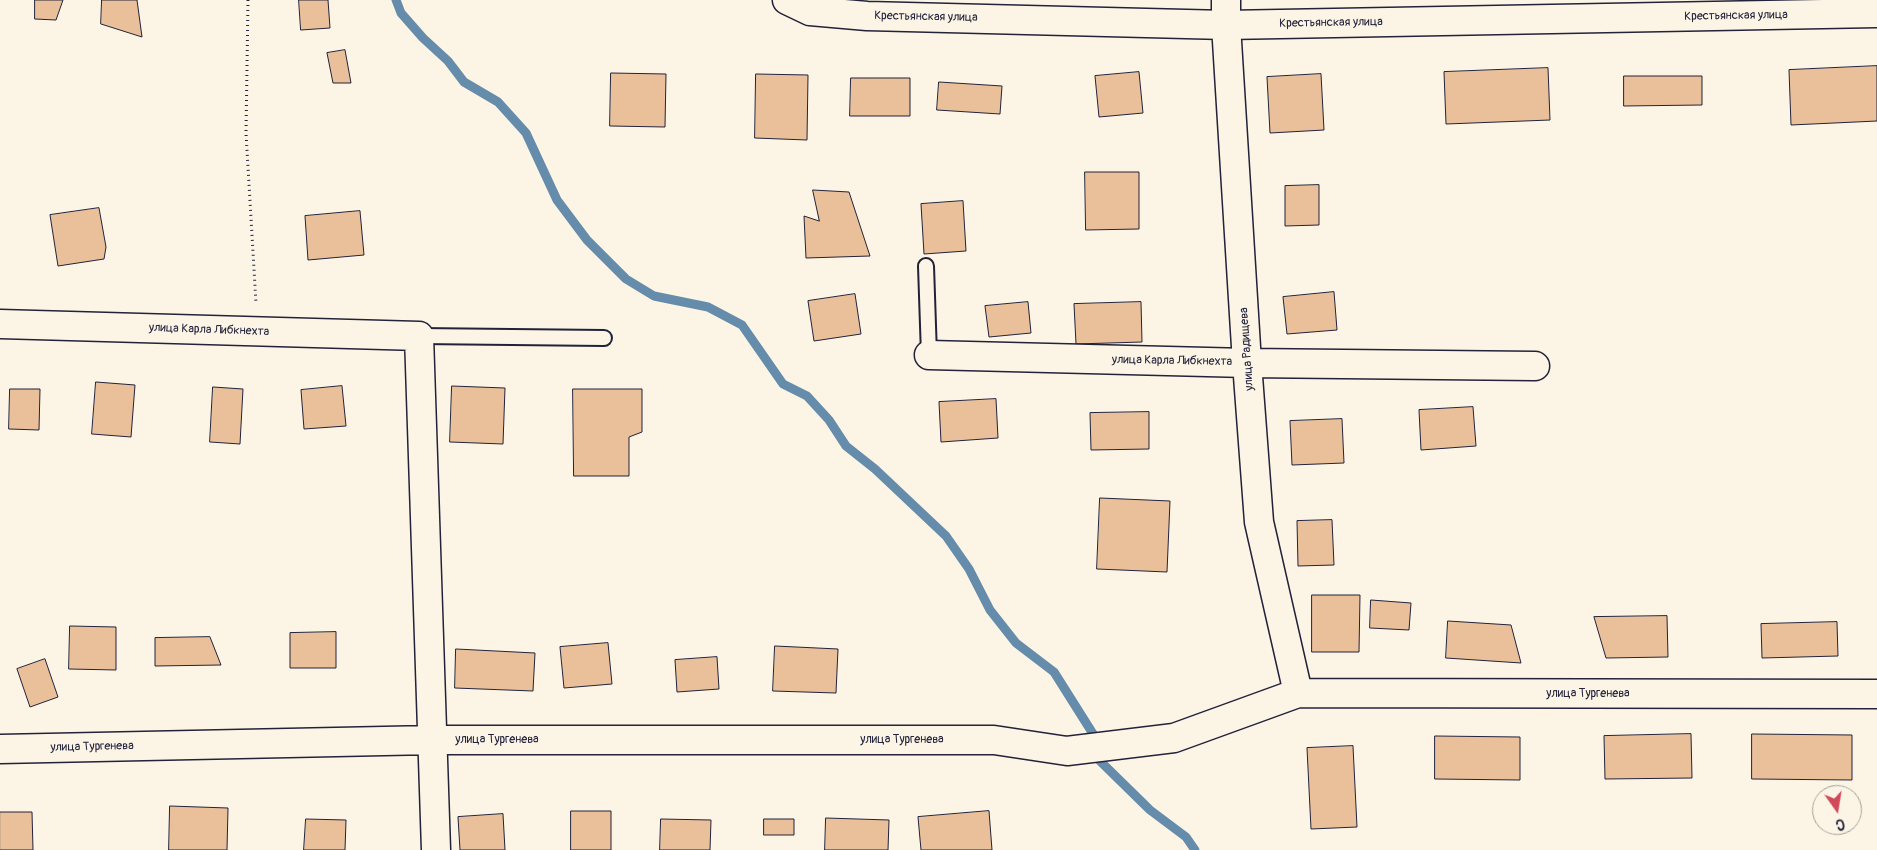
<!DOCTYPE html>
<meta charset="utf-8">
<style>
body{margin:0}
#map{position:relative;width:1877px;height:850px;overflow:hidden;background:#fcf5e5;font-family:Pangolin,sans-serif}
canvas{display:block}
.north{position:absolute;left:1812px;top:785px;width:50px;height:50px;box-sizing:border-box;background:#fcf5e5;border:1px solid #a5a1a1;border-radius:50%;rotate:167deg;font-size:14px;font-weight:700;line-height:20px;text-align:center;color:#22223b}
.north::after{content:'';display:block;margin:auto;width:18px;height:22px;background:#d1495b;clip-path:polygon(50% 0,100% 100%,50% 72%,0 100%)}
</style>
<div id="map">
<canvas width="1877" height="850"></canvas>
<div class="north">С</div>
</div>
<script>
const context = document.querySelector('canvas').getContext('2d');
context.lineJoin = 'round';
function strokePath(path, color, width, dash) {
  context.strokeStyle = color;
  context.lineWidth = width;
  context.lineCap = dash ? 'butt' : 'round';
  context.setLineDash(dash || []);
  context.stroke(path);
}
function fillPath(path, color) {
  context.fillStyle = color;
  context.fill(path, 'evenodd');
}
function label(font, color, halo, rows, align = 'center') {
  context.font = font + ' Pangolin,sans-serif';
  context.lineWidth = 4.5;
  context.setLineDash([]);
  context.textBaseline = 'middle';
  context.strokeStyle = halo;
  context.fillStyle = color;
  for (const [text, x, y, turn = 0] of rows) {
    context.save();
    context.translate(x, y);
    context.rotate((+turn || 0) * Math.PI / 180);
    context.textAlign = isNaN(turn) ? turn : align;
    if (halo) context.strokeText(text, 0, 0);
    context.fillText(text, 0, 0);
    context.restore();
  }
}
const stream = new Path2D(`
 M 396,0 L 401,13 L 423,38 L 448,61 L 464,82 L 498,102 L 526,133 L 557,200 L 587,240 L 626,279 L 654,296 L 708,307 L 742,325 L 783,384 L 807,396 L 829,420 L 846,446 L 875,469 L 946,536 L 969,569 L 990,610 L 1016,643 L 1054,672 L 1095,737
 M 1099,760 L 1150,810 L 1186,837 L 1195,850`);
const building = new Path2D(`
 M 35,0 L 63,0 L 56,20 L 35,19 Z
 M 102,0 L 137,0 L 142,37 L 101,24 Z
 M 299,0 L 328,0 L 330,28 L 301,30 Z
 M 345,50 L 351,83 L 333,83 L 327,53 Z
 M 1877,66 L 1877,121 L 1791,125 L 1789,70 Z
 M 1548,68 L 1550,120 L 1446,124 L 1444,72 Z
 M 1139,72 L 1143,113 L 1099,117 L 1095,76 Z
 M 611,73 L 666,74 L 665,127 L 610,126 Z
 M 756,74 L 808,75 L 807,140 L 755,138 Z
 M 1321,74 L 1324,130 L 1270,133 L 1267,77 Z
 M 1624,76 L 1702,76 L 1702,105 L 1624,106 Z
 M 851,78 L 910,78 L 910,116 L 850,116 Z
 M 939,82 L 1002,86 L 1000,114 L 937,110 Z
 M 1085,172 L 1139,172 L 1139,229 L 1086,230 Z
 M 1319,185 L 1319,225 L 1285,226 L 1285,186 Z
 M 813,190 L 849,192 L 870,256 L 806,258 L 804,216 L 819,221 Z
 M 963,201 L 966,251 L 924,254 L 921,204 Z
 M 99,208 L 106,247 L 104,259 L 58,266 L 50,215 Z
 M 360,211 L 364,255 L 308,260 L 305,216 Z
 M 1334,292 L 1337,330 L 1287,334 L 1283,297 Z
 M 855,294 L 861,334 L 814,341 L 808,301 Z
 M 1028,302 L 1031,333 L 989,337 L 985,306 Z
 M 1141,302 L 1142,342 L 1076,344 L 1074,304 Z
 M 96,382 L 135,385 L 131,437 L 92,434 Z
 M 342,386 L 346,426 L 304,429 L 301,390 Z
 M 452,386 L 505,388 L 503,444 L 450,442 Z
 M 213,387 L 243,389 L 240,444 L 210,442 Z
 M 10,389 L 40,389 L 39,430 L 9,429 Z
 M 573,389 L 642,389 L 642,432 L 629,437 L 629,476 L 574,476 Z
 M 996,399 L 998,438 L 941,442 L 939,402 Z
 M 1473,407 L 1476,446 L 1421,450 L 1419,410 Z
 M 1149,412 L 1149,449 L 1091,450 L 1090,413 Z
 M 1342,419 L 1344,463 L 1292,465 L 1290,421 Z
 M 1100,498 L 1170,501 L 1167,572 L 1097,569 Z
 M 1332,520 L 1334,565 L 1298,566 L 1297,521 Z
 M 1312,595 L 1360,595 L 1359,652 L 1312,652 Z
 M 1371,600 L 1411,603 L 1409,630 L 1370,628 Z
 M 1667,616 L 1668,657 L 1606,658 L 1594,617 Z
 M 1448,621 L 1511,625 L 1521,663 L 1446,658 Z
 M 1837,622 L 1838,656 L 1762,658 L 1761,624 Z
 M 70,626 L 116,627 L 116,670 L 69,669 Z
 M 336,632 L 336,668 L 290,668 L 290,633 Z
 M 210,637 L 221,665 L 155,666 L 155,638 Z
 M 608,643 L 612,684 L 564,688 L 560,647 Z
 M 775,646 L 838,649 L 836,693 L 773,691 Z
 M 456,649 L 535,653 L 533,691 L 455,688 Z
 M 717,657 L 719,689 L 677,692 L 675,660 Z
 M 45,659 L 58,697 L 30,707 L 17,669 Z
 M 1691,734 L 1692,778 L 1605,779 L 1604,736 Z
 M 1752,734 L 1852,735 L 1852,780 L 1752,779 Z
 M 1435,736 L 1520,737 L 1520,780 L 1435,779 Z
 M 1353,746 L 1357,827 L 1311,829 L 1307,748 Z
 M 170,806 L 228,808 L 227,850 L 169,850 Z
 M 571,811 L 611,811 L 611,850 L 571,850 Z
 M 989,811 L 992,850 L 921,850 L 918,817 Z
 M 0,812 L 32,812 L 33,850 L 0,850 Z
 M 503,814 L 505,850 L 460,850 L 458,817 Z
 M 826,818 L 889,820 L 888,850 L 825,850 Z
 M 306,819 L 346,820 L 345,850 L 304,850 Z
 M 661,819 L 711,820 L 710,850 L 660,850 Z
 M 764,819 L 794,819 L 794,835 L 764,835 Z`);
const path = new Path2D(`
 M 248,0 L 246,133 L 256,303`);
const service = new Path2D(`
 M 926,266 L 929,355
 M 419,336 L 604,338`);
const minor = new Path2D(`
 M 787,0 L 810,11 L 867,16 L 1226,25 L 1877,13
 M 1226,0 L 1226,25 L 1247,363 L 1259,522 L 1298,693
 M 0,324 L 419,336 L 436,850
 M 929,355 L 1247,363 L 1535,366
 M 0,749 L 432,740 L 994,740 L 1067,751 L 1174,738 L 1298,693 L 1877,694`);
const streetNames = [
 ["Крестьянская улица",1736,16,-1],
 ["Крестьянская улица",926,17,1],
 ["Крестьянская улица",1331,23,-1],
 ["улица Карла Либкнехта",209,330,2],
 ["улица Радищева",1247,349,-94],
 ["улица Карла Либкнехта",1172,361,1],
 ["улица Тургенева",1588,694],
 ["улица Тургенева",497,740],
 ["улица Тургенева",902,740],
 ["улица Тургенева",92,747,-1]
];
strokePath(stream, '#668cab', 9);
fillPath(building, '#eac09a');
strokePath(building, '#22223b', 1);
strokePath(service, '#22223b', 18);
strokePath(minor, '#22223b', 31);
strokePath(path, '#22223b', 3, [1, 4]);
strokePath(service, '#fcf5e5', 14);
strokePath(minor, '#fcf5e5', 28);
label('12px', '#22223b', '#fcf5e5', streetNames);
</script>
